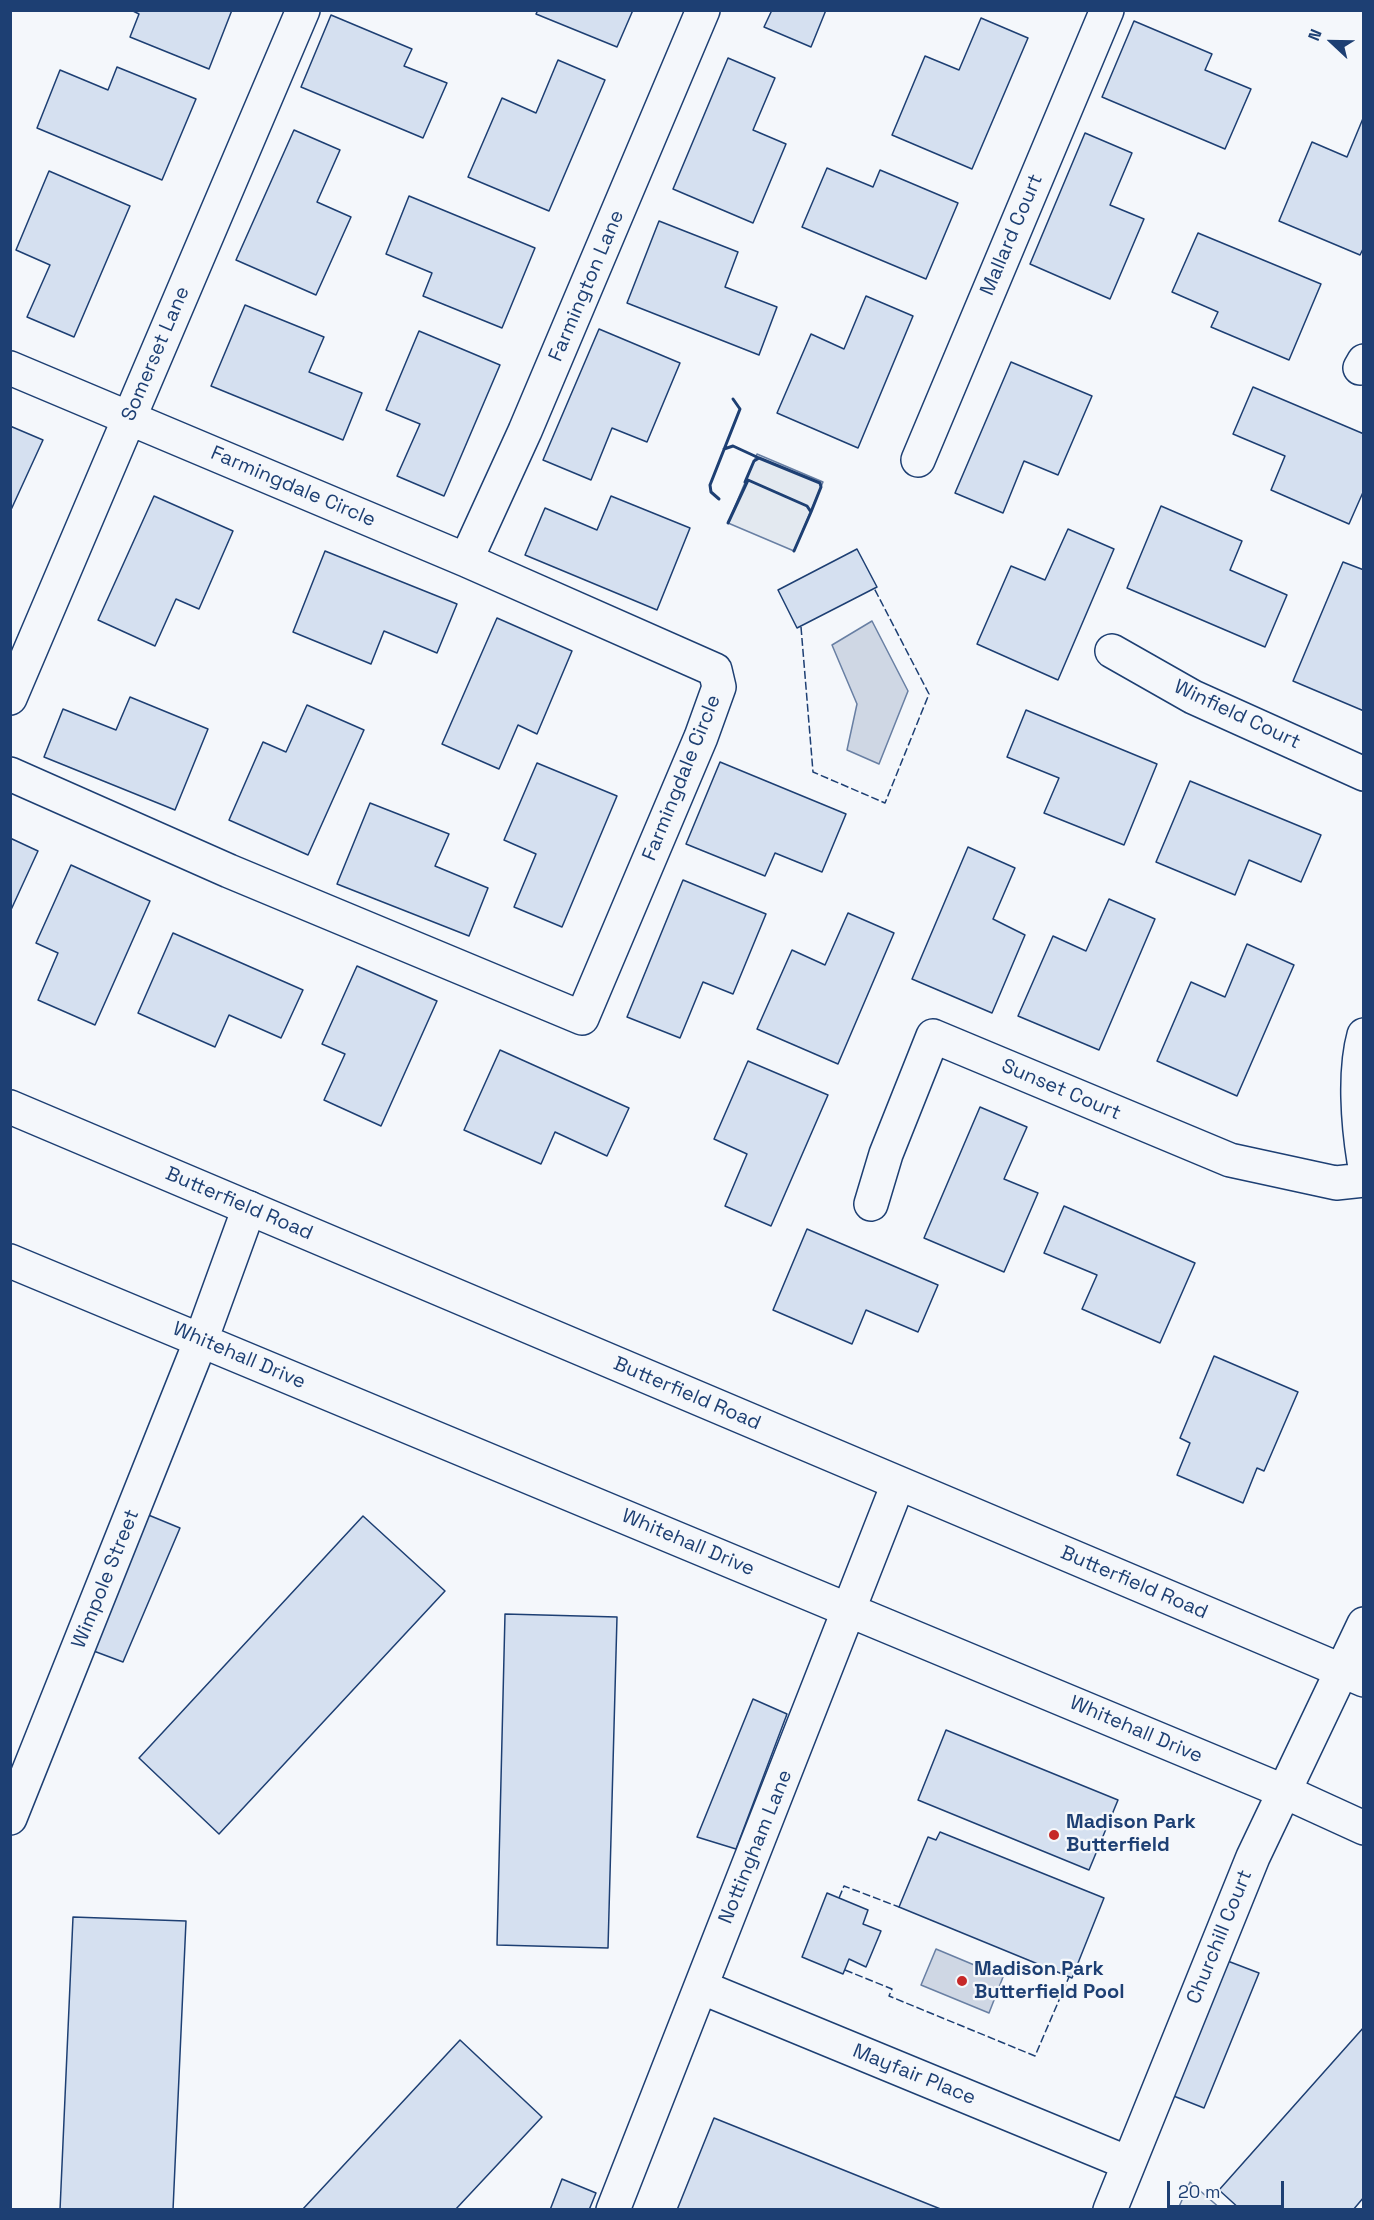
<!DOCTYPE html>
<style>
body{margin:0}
#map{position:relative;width:1374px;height:2220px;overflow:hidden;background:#f4f7fb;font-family:"Space Grotesk",sans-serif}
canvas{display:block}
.frame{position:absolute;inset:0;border:12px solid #1d3f73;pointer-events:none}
.north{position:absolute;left:1302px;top:12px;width:60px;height:60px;-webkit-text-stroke:4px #f4f7fb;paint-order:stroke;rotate:292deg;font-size:16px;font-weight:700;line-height:24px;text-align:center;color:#1d3f73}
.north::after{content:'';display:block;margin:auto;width:21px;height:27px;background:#1d3f73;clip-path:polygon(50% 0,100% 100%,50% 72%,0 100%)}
.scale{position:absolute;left:1167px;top:2181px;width:117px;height:27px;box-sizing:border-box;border:3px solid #1d3f73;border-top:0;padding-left:8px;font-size:18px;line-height:21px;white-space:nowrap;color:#1d3f73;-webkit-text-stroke:4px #f4f7fb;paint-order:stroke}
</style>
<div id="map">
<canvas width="1374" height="2220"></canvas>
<div class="frame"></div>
<div class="north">N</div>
<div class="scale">20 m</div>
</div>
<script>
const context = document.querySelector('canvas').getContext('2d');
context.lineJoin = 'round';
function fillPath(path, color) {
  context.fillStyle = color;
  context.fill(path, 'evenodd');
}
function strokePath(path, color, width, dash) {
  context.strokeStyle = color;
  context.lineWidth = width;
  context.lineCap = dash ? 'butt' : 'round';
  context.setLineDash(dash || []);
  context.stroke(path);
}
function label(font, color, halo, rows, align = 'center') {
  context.font = font + ' "Space Grotesk",sans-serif';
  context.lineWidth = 4.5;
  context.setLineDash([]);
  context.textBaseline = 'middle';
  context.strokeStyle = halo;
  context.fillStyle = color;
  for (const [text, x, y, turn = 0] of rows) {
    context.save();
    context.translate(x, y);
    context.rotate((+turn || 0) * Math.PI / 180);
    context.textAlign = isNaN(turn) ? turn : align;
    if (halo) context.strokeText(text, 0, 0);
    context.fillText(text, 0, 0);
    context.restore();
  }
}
const green = new Path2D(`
 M 757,454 L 823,482 L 794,551 L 728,523 Z
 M 1190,2182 L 1221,2209 L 1178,2209 Z`);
const water = new Path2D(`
 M 872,621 L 908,691 L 879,764 L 847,750 L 857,704 L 832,645 Z
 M 936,1949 L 1003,1977 L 989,2013 L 921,1985 Z`);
const building = new Path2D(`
 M 131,10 L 232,10 L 209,69 L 130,37 L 139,14 Z
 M 538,10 L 633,10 L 617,47 L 536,14 Z
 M 772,10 L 826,10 L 811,47 L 764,27 Z
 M 331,15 L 412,49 L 404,66 L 447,83 L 423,138 L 301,87 Z
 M 981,18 L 1028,38 L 972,169 L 892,135 L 925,56 L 959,70 Z
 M 1134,21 L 1212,54 L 1205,70 L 1251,89 L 1225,149 L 1102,97 Z
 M 728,58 L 775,78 L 753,130 L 786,144 L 753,223 L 673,189 Z
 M 558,60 L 605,80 L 549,211 L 468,177 L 502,98 L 536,113 Z
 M 117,67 L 196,99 L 162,180 L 37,128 L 60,70 L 108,90 Z
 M 1364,116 L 1364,247 L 1360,255 L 1279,221 L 1312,142 L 1347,157 Z
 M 294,130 L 340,150 L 317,202 L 351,217 L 316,295 L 236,260 Z
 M 1085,133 L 1132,153 L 1110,205 L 1144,219 L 1110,299 L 1030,264 Z
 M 827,168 L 873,187 L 880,170 L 958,203 L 926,279 L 802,227 Z
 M 49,171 L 130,206 L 74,337 L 27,317 L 50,265 L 16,250 Z
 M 409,196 L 535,248 L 502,328 L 423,296 L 432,273 L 386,254 Z
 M 659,221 L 738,252 L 725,287 L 777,307 L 759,355 L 627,303 Z
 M 1198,233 L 1321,284 L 1289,360 L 1211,327 L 1218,312 L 1172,292 Z
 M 866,296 L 913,316 L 858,448 L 777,413 L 811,334 L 844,349 Z
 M 245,305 L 324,337 L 309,372 L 362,393 L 343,440 L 211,386 Z
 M 599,329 L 680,363 L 647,442 L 612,428 L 591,480 L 543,460 Z
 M 419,331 L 500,365 L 444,496 L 397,476 L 420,424 L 386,410 Z
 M 1011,362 L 1092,396 L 1058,475 L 1024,461 L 1003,513 L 955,493 Z
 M 1253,387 L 1364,434 L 1364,490 L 1349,524 L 1271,490 L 1285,456 L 1233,434 Z
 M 10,426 L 43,440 L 10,512 Z
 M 154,496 L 233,531 L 199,609 L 176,599 L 155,646 L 98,620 Z
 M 611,496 L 690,528 L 657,610 L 525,555 L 545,508 L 597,530 Z
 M 1161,506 L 1242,541 L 1230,570 L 1287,595 L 1265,647 L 1127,588 Z
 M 1068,529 L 1114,549 L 1058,680 L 977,644 L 1011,566 L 1045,580 Z
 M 857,549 L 877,587 L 797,628 L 778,590 Z
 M 325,551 L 457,604 L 437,653 L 384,631 L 371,664 L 293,632 Z
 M 1343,562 L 1364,570 L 1364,711 L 1293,681 Z
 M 497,618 L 572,651 L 537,734 L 518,725 L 499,769 L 442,744 Z
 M 130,697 L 208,729 L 175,810 L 44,757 L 63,709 L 116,730 Z
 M 307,705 L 364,730 L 308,855 L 229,820 L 263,742 L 286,752 Z
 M 1026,710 L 1157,764 L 1124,845 L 1044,813 L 1059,778 L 1007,757 Z
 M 720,762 L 846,814 L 822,872 L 775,853 L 765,876 L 686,844 Z
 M 537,763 L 617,796 L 562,927 L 514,907 L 536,854 L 504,840 Z
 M 1190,781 L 1321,835 L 1301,882 L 1249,860 L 1235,895 L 1156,862 Z
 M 370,803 L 449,834 L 435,866 L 488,888 L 469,936 L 337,884 Z
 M 10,838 L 38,851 L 10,912 Z
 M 968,847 L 1015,868 L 993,919 L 1025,935 L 992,1013 L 912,979 Z
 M 71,865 L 150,901 L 95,1025 L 38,1000 L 58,953 L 36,943 Z
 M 683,880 L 766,914 L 733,994 L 703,982 L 680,1038 L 627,1017 Z
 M 1109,899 L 1155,919 L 1099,1050 L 1018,1016 L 1053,936 L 1086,951 Z
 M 848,913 L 894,933 L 838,1064 L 757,1029 L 792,950 L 825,965 Z
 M 173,933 L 303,990 L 281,1038 L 229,1015 L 215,1047 L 138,1013 Z
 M 1247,944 L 1294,965 L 1237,1096 L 1157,1061 L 1191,982 L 1225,997 Z
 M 357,966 L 437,1001 L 381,1126 L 324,1100 L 345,1054 L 322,1044 Z
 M 500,1050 L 629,1108 L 607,1156 L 555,1132 L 541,1164 L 464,1130 Z
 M 748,1061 L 828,1095 L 771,1226 L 725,1206 L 747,1154 L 714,1139 Z
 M 980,1107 L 1027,1127 L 1004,1179 L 1038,1193 L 1004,1272 L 924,1238 Z
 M 1064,1206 L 1195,1263 L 1160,1343 L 1082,1309 L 1097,1275 L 1044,1253 Z
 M 807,1229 L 938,1285 L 918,1332 L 866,1310 L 852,1344 L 773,1310 Z
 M 1214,1356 L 1298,1392 L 1264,1471 L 1257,1468 L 1243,1503 L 1177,1475 L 1190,1443 L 1180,1438 Z
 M 146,1514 L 180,1528 L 123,1662 L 91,1650 Z
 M 363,1516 L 445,1591 L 219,1834 L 139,1758 Z
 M 505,1614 L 617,1617 L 608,1948 L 497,1945 Z
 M 753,1699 L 787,1714 L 736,1849 L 697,1837 Z
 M 946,1730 L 1118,1800 L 1089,1870 L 918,1800 Z
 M 940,1832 L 1104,1898 L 1072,1978 L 899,1907 L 928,1837 L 936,1840 Z
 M 827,1893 L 868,1910 L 863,1924 L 881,1931 L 866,1967 L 849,1959 L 843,1974 L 802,1957 Z
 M 73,1917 L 186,1921 L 173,2210 L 60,2210 Z
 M 1225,1960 L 1259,1973 L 1204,2108 L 1171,2095 Z
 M 1364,2027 L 1364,2197 L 1353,2210 L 1241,2210 L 1219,2190 Z
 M 460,2040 L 542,2117 L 455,2210 L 302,2210 Z
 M 714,2118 L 943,2210 L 677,2210 Z
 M 562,2179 L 596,2193 L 589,2210 L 550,2210 Z`);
const minor = new Path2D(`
 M 10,368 L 466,560 L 715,670 L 719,687 L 701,737 L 582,1018 L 229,871 L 10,774
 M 1360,368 L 1364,361
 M 918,460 L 1107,10
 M 466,560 L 525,431 L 703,10
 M 1112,651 L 1193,697 L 1364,774
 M 10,698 L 303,10
 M 1364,1035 C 1354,1071 1358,1124 1364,1161
 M 871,1204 L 886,1154 L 933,1036 L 1230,1160 L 1336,1183 L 1364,1180
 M 10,1261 L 1283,1791 L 1364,1828
 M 10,1818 L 201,1340 L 249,1208
 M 701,1987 L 1128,2163
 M 613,2210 L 898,1484
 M 1110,2210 L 1253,1857 L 1364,1624`);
const major = new Path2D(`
 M 10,1107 L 1364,1680`);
const fence = new Path2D(`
 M 801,627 L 813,772 L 885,803 L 929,694 L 874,588
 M 839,1898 L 844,1886 L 899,1907
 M 845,1970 L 892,1989 L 889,1996 L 1035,2056 L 1069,1977`);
const wall = new Path2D(`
 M 724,449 L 733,446 L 759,458
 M 745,482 L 754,461 L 759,458 L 820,483 L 821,487 L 811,512
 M 719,499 L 711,492 L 710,485 L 740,409 L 733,399
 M 728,523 L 748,480 L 807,506 L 811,512 L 794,551`);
const markers = [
 [1054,1835,6,"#c62828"],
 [962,1981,6,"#c62828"]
];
const streetNames = [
 ["Mallard Court",1012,235,-67],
 ["Farmington Lane",587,286,-67],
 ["Somerset Lane",156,354,-67],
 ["Farmingdale Circle",293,487,23],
 ["Winfield Court",1237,715,25],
 ["Farmingdale Circle",682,778,-68],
 ["Sunset Court",1061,1090,23],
 ["Butterfield Road",239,1204,23],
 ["Whitehall Drive",239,1356,23],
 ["Butterfield Road",687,1394,23],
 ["Whitehall Drive",688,1543,23],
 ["Wimpole Street",106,1579,-68],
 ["Butterfield Road",1134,1583,23],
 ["Whitehall Drive",1136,1730,23],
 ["Nottingham Lane",756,1847,-68],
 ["Churchill Court",1220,1937,-68],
 ["Mayfair Place",914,2075,22]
];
const poiNames = [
 ["Madison Park",1066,1823],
 ["Butterfield",1066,1846],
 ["Madison Park",974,1970],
 ["Butterfield Pool",974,1993]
];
fillPath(green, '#e3e9f0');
strokePath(green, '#687fa3', 1.5);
fillPath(water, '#cfd7e4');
strokePath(water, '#687fa3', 1.5);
fillPath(building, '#d5e0f0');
strokePath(building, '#1d3f73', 1.5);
strokePath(minor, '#1d3f73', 36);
strokePath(major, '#1d3f73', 36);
strokePath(minor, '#f4f7fb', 33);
strokePath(major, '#f4f7fb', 33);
strokePath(fence, '#1d3f73', 1.5, [8, 3]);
strokePath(wall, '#1d3f73', 3);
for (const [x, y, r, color] of markers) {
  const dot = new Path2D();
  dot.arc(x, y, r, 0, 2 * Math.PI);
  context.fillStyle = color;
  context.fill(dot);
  strokePath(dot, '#f4f7fb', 2);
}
label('20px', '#1d3f73', '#f4f7fb', streetNames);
label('bold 20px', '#1d3f73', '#f4f7fb', poiNames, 'left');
</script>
